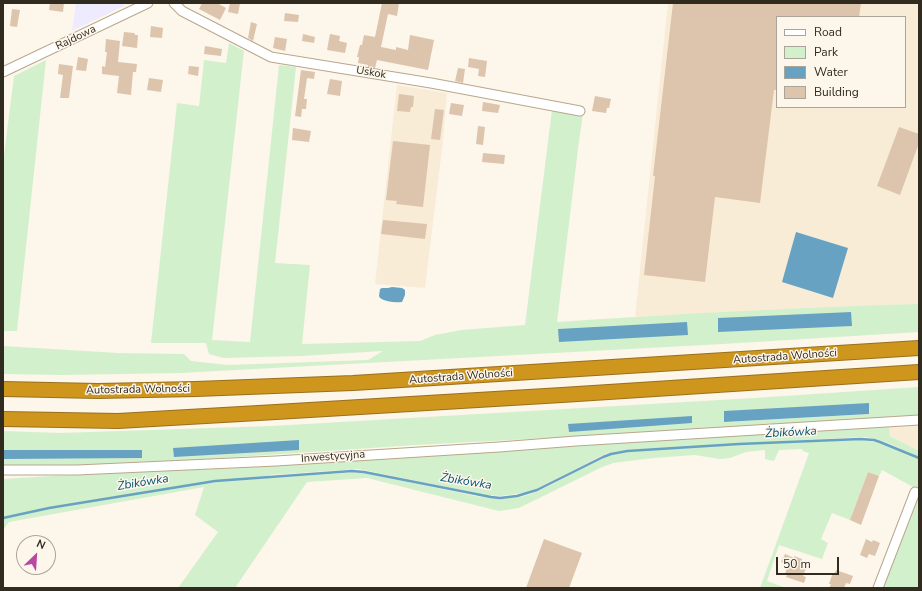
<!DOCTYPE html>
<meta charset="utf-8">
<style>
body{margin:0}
#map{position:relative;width:922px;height:591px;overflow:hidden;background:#fdf6eb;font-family:"Nunito Sans",sans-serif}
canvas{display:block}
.frame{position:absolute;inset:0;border:4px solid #312a1f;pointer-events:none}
.legend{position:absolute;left:776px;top:16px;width:130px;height:92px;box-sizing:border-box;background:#fdf6eb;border:1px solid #aba499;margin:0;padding:5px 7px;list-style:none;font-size:12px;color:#312a1f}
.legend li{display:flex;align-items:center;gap:8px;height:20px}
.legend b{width:20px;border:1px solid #aba499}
.north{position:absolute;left:16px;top:535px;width:40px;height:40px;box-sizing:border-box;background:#fdf6eb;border:1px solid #aba499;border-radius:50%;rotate:25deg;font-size:11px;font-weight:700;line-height:16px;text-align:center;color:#312a1f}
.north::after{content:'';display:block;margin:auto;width:14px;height:18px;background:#b948a3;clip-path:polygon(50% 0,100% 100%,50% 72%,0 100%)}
.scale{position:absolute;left:776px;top:557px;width:63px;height:18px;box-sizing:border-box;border:2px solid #312a1f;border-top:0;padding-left:5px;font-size:12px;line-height:14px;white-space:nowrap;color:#312a1f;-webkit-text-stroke:3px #fdf6eb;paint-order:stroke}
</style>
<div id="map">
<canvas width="922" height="591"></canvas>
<div class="frame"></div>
<ul class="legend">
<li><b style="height:5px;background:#fff"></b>Road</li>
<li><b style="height:11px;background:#d3f0cc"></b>Park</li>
<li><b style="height:11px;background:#68a2c2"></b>Water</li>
<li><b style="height:11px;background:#ddc4ad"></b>Building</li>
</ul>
<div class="north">N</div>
<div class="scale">50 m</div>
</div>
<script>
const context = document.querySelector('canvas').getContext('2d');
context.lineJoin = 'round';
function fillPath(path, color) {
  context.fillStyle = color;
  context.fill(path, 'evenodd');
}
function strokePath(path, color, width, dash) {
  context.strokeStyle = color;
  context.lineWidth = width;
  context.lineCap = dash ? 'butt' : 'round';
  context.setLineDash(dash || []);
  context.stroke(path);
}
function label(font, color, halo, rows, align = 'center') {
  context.font = font + ' "Nunito Sans",sans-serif';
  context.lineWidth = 3;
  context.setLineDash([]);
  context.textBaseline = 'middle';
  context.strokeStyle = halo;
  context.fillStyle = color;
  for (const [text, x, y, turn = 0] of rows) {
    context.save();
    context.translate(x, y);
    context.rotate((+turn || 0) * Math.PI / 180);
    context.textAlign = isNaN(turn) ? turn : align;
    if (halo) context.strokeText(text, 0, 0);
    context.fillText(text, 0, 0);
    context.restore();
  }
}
const commercial = new Path2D(`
 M 668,3 L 919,3 L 919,304 L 827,307 L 635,317 ZM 777,17 L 905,17 L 905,107 L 777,107 Z
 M 397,85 L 447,93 L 443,141 L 425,288 L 375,284 Z
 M 919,425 L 919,451 L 890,436 L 889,427 Z`);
const industrial = new Path2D(`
 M 76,3 L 124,3 L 124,6 L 72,31 Z`);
const green = new Path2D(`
 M 229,43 L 244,51 L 212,340 L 250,342 L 279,65 L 296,67 L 275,263 L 310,265 L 302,344 L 420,341 L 435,335 L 461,330 L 525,325 L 552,110 L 583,113 L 578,149 L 557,322 C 678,314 798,307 919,304 L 919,332 L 723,344 L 180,373 L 61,375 L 3,374 L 3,346 L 118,353 L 184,354 L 191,361 L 228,365 L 368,360 L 383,351 L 301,356 L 223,358 L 209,354 L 206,343 L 151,343 L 177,103 L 199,106 L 204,60 L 226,63 Z
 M 46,60 L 17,331 L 3,331 L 3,163 L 14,76 Z
 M 919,387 L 919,416 L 625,434 L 416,445 L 119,465 L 3,468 L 3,431 L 60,433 L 272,426 L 754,398 ZM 868,403 L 869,414 L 724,422 ZM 142,450 L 142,458 L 4,458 Z
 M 889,426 L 890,436 L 919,451 L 919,457 C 901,449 883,439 864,437 L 806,440 L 625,450 L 605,454 L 539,488 L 525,493 L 500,496 L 485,495 L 359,469 L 269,475 L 270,478 L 360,472 L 475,496 C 493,498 514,500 531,494 C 562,482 589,460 621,452 L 764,443 L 865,440 L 881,443 L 919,459 L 919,588 L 881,588 L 918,490 L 913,487 L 882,470 L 879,476 L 868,472 L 850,520 L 832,513 L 821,539 L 828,543 L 822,559 L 779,545 L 767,581 L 786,588 L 760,588 L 809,453 L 805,452 L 801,449 L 779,450 L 774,461 L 765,459 L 765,450 L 746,452 L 730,458 L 720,459 L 695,455 L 653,458 L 613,463 L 600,468 L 519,508 L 499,511 L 367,478 L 307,482 L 235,588 L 178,588 L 218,532 L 195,515 L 204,487 L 9,522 L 3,530 L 3,479 L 52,476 L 238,468 L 275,463 L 528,450 L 566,446 Z`);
const water = new Path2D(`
 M 796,232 L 848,248 L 833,298 L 782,282 Z
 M 392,287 L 402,288 L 405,290 L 405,295 L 402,302 C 395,303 386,302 380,298 L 379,296 L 380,289 L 382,288 L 388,288 Z
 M 851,312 L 852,326 L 718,332 L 718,318 Z
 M 687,322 L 688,335 L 559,342 L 558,329 Z
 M 869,403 L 869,414 L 724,422 L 724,411 Z
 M 692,416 L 692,423 L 569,432 L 568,424 Z
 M 299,440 L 299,450 L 174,457 L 173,448 Z
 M 4,450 L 142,450 L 142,458 L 4,459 Z`);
const stream = new Path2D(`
 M 3,518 L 49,508 L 215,481 L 352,471 L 364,472 L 491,497 L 500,498 L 517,496 L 537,490 L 603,457 L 611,454 L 627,451 L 739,444 L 861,439 L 874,440 L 880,442 L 919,458`);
const building = new Path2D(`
 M 50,3 L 64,3 L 63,12 L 49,10 Z
 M 202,3 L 217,3 L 226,8 L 220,20 L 199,9 Z
 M 230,3 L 240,3 L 238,14 L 228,12 Z
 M 382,3 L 399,3 L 397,16 L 388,14 L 381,47 L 396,50 L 396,47 L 408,50 L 410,35 L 434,40 L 428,70 L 377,60 L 375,68 L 368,67 L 368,65 L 358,63 L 359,57 L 357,57 L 360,45 L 362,45 L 364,35 L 375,37 Z
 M 673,3 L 861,3 L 859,17 L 777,17 L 777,90 L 774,90 L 760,203 L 715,197 L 705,282 L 644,275 L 655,176 L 653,176 Z
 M 12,9 L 20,10 L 17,27 L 10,26 Z
 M 285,13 L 299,15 L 298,22 L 284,21 Z
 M 251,22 L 257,24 L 253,41 L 248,38 Z
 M 151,26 L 163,28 L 162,38 L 150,37 Z
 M 124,32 L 134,33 L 135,34 L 135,35 L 138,35 L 137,48 L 122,46 Z
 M 303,34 L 315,37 L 314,43 L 302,41 Z
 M 330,34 L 340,36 L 339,41 L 347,43 L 345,53 L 327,50 Z
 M 275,37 L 287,39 L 285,51 L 273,48 Z
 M 106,39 L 120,41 L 118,62 L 137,64 L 136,72 L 133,72 L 131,95 L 117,93 L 119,76 L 102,74 L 102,66 L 105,67 L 107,52 L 105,52 Z
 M 205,46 L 222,49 L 221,56 L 204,54 Z
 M 78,57 L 88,59 L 86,71 L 76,70 Z
 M 469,58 L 487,61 L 485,77 L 478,76 L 479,69 L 468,67 Z
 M 59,64 L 73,66 L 69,98 L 60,98 L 63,75 L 58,74 Z
 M 189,66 L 199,67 L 198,76 L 188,74 Z
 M 458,68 L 465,69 L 463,83 L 455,81 Z
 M 301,70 L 315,72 L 314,79 L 307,78 L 304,99 L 307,99 L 306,109 L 302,109 L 301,117 L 295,116 Z
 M 149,78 L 163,80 L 161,92 L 147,90 Z
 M 330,79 L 342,81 L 340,96 L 327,94 Z
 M 399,94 L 414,96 L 413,107 L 411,107 L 410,112 L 397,111 Z
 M 595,96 L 611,99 L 609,108 L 607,108 L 606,113 L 592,111 Z
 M 483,102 L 500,105 L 498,113 L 482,111 Z
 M 451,103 L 464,105 L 462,116 L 449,114 Z
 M 435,109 L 444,110 L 440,140 L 431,139 Z
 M 478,126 L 485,127 L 483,145 L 476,144 Z
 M 899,127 L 919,134 L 919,143 L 900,195 L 877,186 Z
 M 293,128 L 311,131 L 309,142 L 292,140 Z
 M 393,141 L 430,145 L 423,207 L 396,204 L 397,201 L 386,200 Z
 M 483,153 L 505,155 L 504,164 L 482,162 Z
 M 383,220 L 427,224 L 425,239 L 381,234 Z
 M 868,472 L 879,476 L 861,525 L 850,520 Z
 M 544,539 L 582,553 L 569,588 L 526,588 Z
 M 866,539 L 872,542 L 873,540 L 880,543 L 875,556 L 869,554 L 867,558 L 860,555 Z
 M 785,554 L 794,558 L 794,556 L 802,559 L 802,561 L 808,563 L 803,576 L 806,577 L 804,583 L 786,577 L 787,575 L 785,574 L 788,564 L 781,562 Z
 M 836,570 L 853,576 L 850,584 L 846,583 L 844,588 L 829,588 L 831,584 L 829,584 L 832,575 L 834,575 Z`);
const minor = new Path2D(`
 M 174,3 L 182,11 L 271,57 L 431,83 L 580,111
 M 3,72 L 148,3
 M 3,470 L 77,470 L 276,461 L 499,447 L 576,441 L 919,420
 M 878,588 L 915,492`);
const highway = new Path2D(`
 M 3,389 L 98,391 L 196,389 L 353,383 L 919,348
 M 3,419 L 118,421 L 276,412 L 562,395 L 919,372`);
const streetNames = [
 ["Rajdowa",76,38,-26],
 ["Uskok",371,73,9],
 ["Autostrada Wolności",785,357,-4],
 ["Autostrada Wolności",461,377,-4],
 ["Autostrada Wolności",138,390,-1],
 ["Inwestycyjna",333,457,-4]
];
const waterNames = [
 ["Żbikówka",791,433,-3],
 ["Żbikówka",466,482,9],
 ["Żbikówka",143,483,-9]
];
fillPath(commercial, '#f8ecd7');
fillPath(industrial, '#edebfd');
fillPath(green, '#d3f0cc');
fillPath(water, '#68a2c2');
strokePath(stream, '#68a2c2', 2.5);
fillPath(building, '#ddc4ad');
strokePath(minor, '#b8a78c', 11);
strokePath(highway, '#98701e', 16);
strokePath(minor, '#fff', 9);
strokePath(highway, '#cf961e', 14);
label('11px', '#312a1f', '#fdf6eb', streetNames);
label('italic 12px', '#015273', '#fdf6eb', waterNames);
</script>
